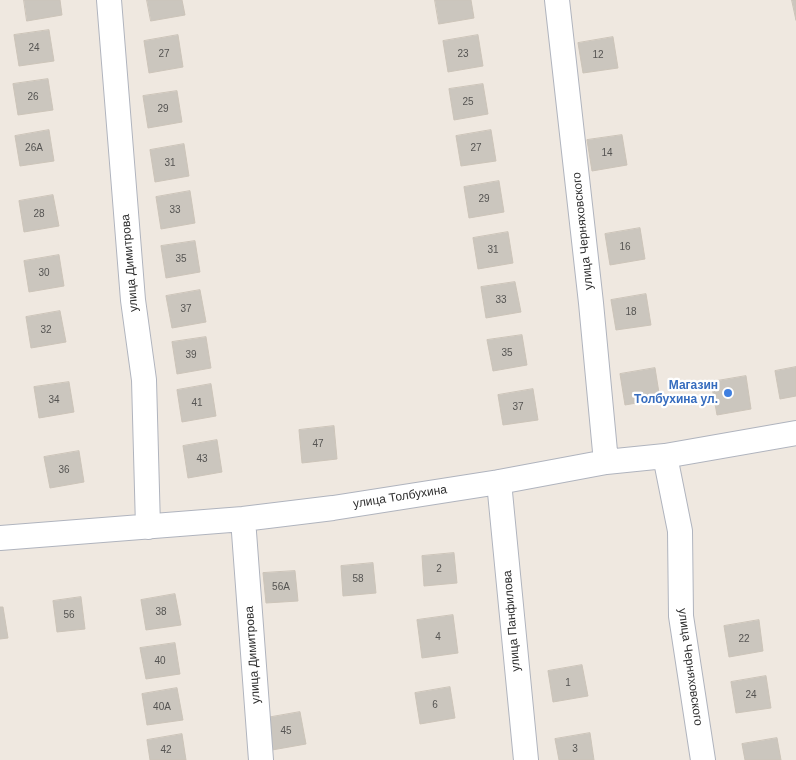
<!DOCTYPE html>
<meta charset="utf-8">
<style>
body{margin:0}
canvas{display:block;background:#efe8e0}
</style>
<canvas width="796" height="760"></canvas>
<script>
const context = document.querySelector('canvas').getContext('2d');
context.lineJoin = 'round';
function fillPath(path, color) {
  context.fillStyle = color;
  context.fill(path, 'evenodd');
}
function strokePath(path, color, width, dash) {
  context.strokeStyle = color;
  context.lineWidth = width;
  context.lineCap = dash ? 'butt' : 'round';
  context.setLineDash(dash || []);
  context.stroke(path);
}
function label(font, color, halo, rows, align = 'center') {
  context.font = font + ' Arial,sans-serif';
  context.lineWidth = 4.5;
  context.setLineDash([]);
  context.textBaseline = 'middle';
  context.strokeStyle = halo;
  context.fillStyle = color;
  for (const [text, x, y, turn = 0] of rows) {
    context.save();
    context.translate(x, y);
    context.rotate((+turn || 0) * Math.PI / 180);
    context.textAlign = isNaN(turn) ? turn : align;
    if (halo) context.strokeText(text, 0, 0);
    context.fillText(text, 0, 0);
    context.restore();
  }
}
const building = new Path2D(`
 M 24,0 L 60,0 L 62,15 L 27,21 Z
 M 147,0 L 182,0 L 185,15 L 151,21 Z
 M 435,0 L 471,0 L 474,18 L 439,24 Z
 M 792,0 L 796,0 L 796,20 Z
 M 49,30 L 54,61 L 19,66 L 14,35 Z
 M 178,35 L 183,67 L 149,73 L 144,41 Z
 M 478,35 L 483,66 L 448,72 L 443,41 Z
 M 613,37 L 618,68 L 583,73 L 578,43 Z
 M 48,79 L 53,110 L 18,115 L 13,84 Z
 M 483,84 L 488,114 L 454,120 L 449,89 Z
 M 177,91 L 182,122 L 148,128 L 143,96 Z
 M 49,130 L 54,161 L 20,166 L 15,136 Z
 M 491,130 L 496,161 L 461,166 L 456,136 Z
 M 622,135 L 627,165 L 592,171 L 587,140 Z
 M 184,144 L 189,176 L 155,182 L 150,150 Z
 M 499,181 L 504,212 L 469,218 L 464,187 Z
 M 190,191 L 195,223 L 161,229 L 156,197 Z
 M 53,195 L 59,226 L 24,232 L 19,201 Z
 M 640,228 L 645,259 L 610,265 L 605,234 Z
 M 508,232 L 513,263 L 478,269 L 473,238 Z
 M 195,241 L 200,272 L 166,278 L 161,246 Z
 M 59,255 L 64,286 L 29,292 L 24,261 Z
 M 515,282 L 521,312 L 486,318 L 481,287 Z
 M 200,290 L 206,322 L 172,328 L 166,296 Z
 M 646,294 L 651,325 L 616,330 L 611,300 Z
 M 60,311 L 66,342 L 31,348 L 26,317 Z
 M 522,335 L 527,365 L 493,371 L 487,340 Z
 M 206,337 L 211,368 L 177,374 L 172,342 Z
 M 796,367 L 796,396 L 780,399 L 775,371 Z
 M 655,368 L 660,399 L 625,405 L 620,374 Z
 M 746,376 L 751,409 L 717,415 L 711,382 Z
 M 69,382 L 74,412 L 39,418 L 34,387 Z
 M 211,384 L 216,416 L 182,422 L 177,390 Z
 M 533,389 L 538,420 L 503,425 L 498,395 Z
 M 334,426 L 337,459 L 302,463 L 299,430 Z
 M 217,440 L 222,472 L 188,478 L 183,446 Z
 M 79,451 L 84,482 L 50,488 L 44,457 Z
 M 454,553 L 457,583 L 424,586 L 422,556 Z
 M 373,563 L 376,593 L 343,596 L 341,566 Z
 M 295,571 L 298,601 L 266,603 L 263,573 Z
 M 175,594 L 181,625 L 146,630 L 141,600 Z
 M 81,597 L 85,629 L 57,632 L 53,601 Z
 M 0,607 L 3,607 L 8,638 L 0,639 Z
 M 453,615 L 458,653 L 422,658 L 417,620 Z
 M 759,620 L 763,651 L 729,657 L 724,626 Z
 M 175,643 L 180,674 L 146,679 L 140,648 Z
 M 582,665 L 588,696 L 553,702 L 548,671 Z
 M 766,676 L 771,708 L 736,713 L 731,682 Z
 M 450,687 L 455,718 L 420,724 L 415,693 Z
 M 177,688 L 183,720 L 147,725 L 142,694 Z
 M 300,712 L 306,744 L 272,750 L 266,718 Z
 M 590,733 L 594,760 L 559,760 L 555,739 Z
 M 182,734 L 186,760 L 150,760 L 147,740 Z
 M 777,738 L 781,760 L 745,760 L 742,744 Z`);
const minor = new Path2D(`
 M 109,0 L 133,300 L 144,380 L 148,527
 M 557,0 L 591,303 L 606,462
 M 665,456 L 680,531 L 681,616 L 703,760
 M 499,482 L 526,760
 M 243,519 L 261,760
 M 0,538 L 243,519 L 333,508 L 499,482 L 606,462 L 665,456 L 796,433`);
const markers = [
 [728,393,5,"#3f7fe0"]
];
const numberNames = [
 ["24",34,48],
 ["27",164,54],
 ["23",463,54],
 ["12",598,55],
 ["26",33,97],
 ["25",468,102],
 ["29",163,109],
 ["26А",34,148],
 ["27",476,148],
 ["14",607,153],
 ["31",170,163],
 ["29",484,199],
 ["33",175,210],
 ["28",39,214],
 ["16",625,247],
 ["31",493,250],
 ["35",181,259],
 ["30",44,273],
 ["33",501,300],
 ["37",186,309],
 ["18",631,312],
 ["32",46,330],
 ["35",507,353],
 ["39",191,355],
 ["34",54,400],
 ["41",197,403],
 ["37",518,407],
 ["47",318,444],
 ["43",202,459],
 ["36",64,470],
 ["2",439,569],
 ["58",358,579],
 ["56А",281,587],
 ["38",161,612],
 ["56",69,615],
 ["4",438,637],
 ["22",744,639],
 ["40",160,661],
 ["1",568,683],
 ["24",751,695],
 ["6",435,705],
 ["40А",162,707],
 ["45",286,731],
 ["3",575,749],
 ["42",166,750]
];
const streetNames = [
 ["улица Черняховского",583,231,-96],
 ["улица Димитрова",130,263,-95],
 ["улица Толбухина",400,497,-9],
 ["улица Панфилова",512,621,-95],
 ["улица Димитрова",253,655,-94],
 ["улица Черняховского",690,667,82]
];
const shopNames = [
 ["Магазин",718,386],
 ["Толбухина ул.",718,400]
];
fillPath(building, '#cbc6be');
strokePath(building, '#ccc4b9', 1);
strokePath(minor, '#b0b4be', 26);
strokePath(minor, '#fff', 24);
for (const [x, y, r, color] of markers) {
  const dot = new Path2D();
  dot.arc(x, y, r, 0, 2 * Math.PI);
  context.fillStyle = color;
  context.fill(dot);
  strokePath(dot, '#fff', 2);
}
label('10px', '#555452', null, numberNames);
label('12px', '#2e2e2e', '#fff', streetNames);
label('bold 12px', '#366cbe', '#fff', shopNames, 'right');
</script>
